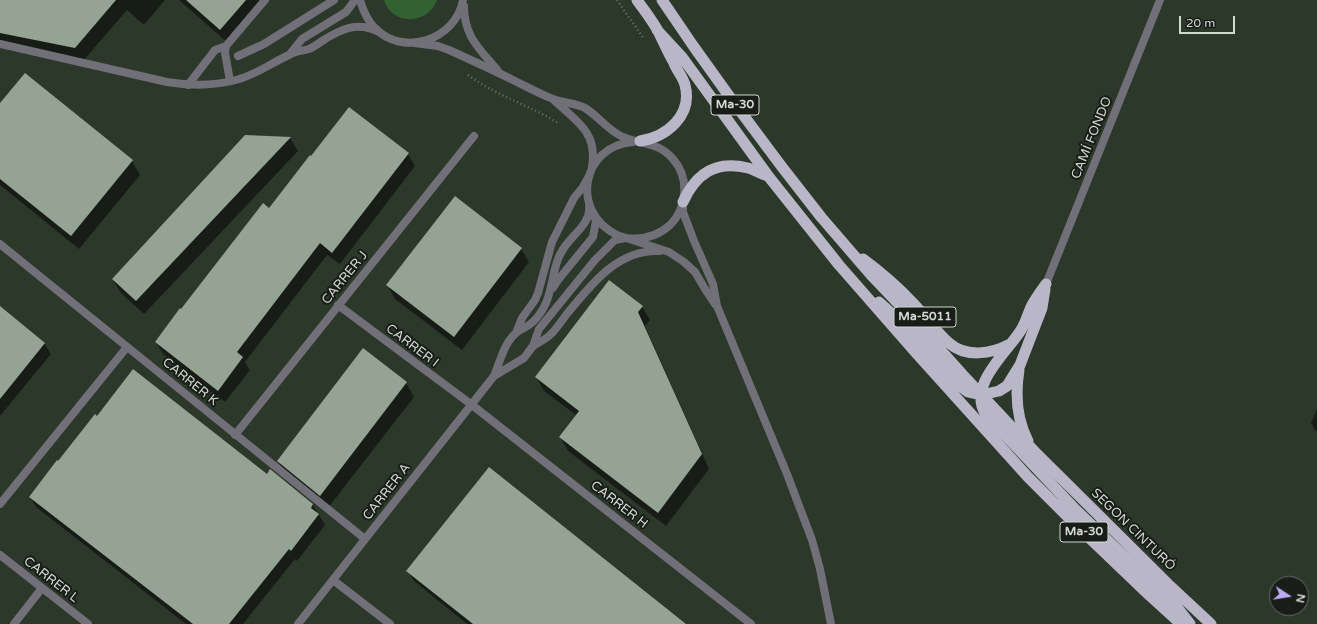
<!DOCTYPE html>
<meta charset="utf-8">
<style>
body{margin:0}
#map{position:relative;width:1317px;height:624px;overflow:hidden;background:#2b382a;font-family:"Varela Round",sans-serif}
canvas{display:block}
.north{position:absolute;left:1269px;top:576px;width:40px;height:40px;box-sizing:border-box;background:#181d17;border:1px solid #626861;border-radius:50%;rotate:102deg;font-size:11px;font-weight:700;line-height:16px;text-align:center;color:#d1d9d1}
.north::after{content:'';display:block;margin:auto;width:14px;height:18px;background:#bbaaf6;clip-path:polygon(50% 0,100% 100%,50% 72%,0 100%)}
.scale{position:absolute;left:1179px;top:16px;width:56px;height:18px;box-sizing:border-box;border:2px solid #d1d9d1;border-top:0;padding-left:5px;font-size:12px;line-height:14px;white-space:nowrap;color:#d1d9d1;-webkit-text-stroke:3px #181d17;paint-order:stroke}
</style>
<div id="map">
<canvas width="1317" height="624"></canvas>
<div class="north">N</div>
<div class="scale">20 m</div>
</div>
<script>
const context = document.querySelector('canvas').getContext('2d');
context.lineJoin = 'round';
function fillPath(path, color) {
  context.fillStyle = color;
  context.fill(path, 'evenodd');
}
function strokePath(path, color, width, dash) {
  context.strokeStyle = color;
  context.lineWidth = width;
  context.lineCap = dash ? 'butt' : 'round';
  context.setLineDash(dash || []);
  context.stroke(path);
}
function label(font, color, halo, rows, align = 'center') {
  context.font = font + ' "Varela Round",sans-serif';
  context.lineWidth = 4;
  context.setLineDash([]);
  context.textBaseline = 'middle';
  context.strokeStyle = halo;
  context.fillStyle = color;
  for (const [text, x, y, turn = 0] of rows) {
    context.save();
    context.translate(x, y);
    context.rotate((+turn || 0) * Math.PI / 180);
    context.textAlign = isNaN(turn) ? turn : align;
    if (halo) context.strokeText(text, 0, 0);
    context.fillText(text, 0, 0);
    context.restore();
  }
}
const green = new Path2D(`
 M 384,0 L 437,0 C 428,25 392,26 384,0 Z`);
const shadow = new Path2D(`
 M 0,0 L 165,0 L 144,25 L 127,10 L 83,61 L 0,44 Z
 M 179,0 L 265,0 L 228,43 Z
 M 0,105 L 132,161 L 140,175 L 79,249 L 0,185 Z
 M 290,138 L 298,151 L 144,314 L 121,293 L 113,280 Z
 M 408,154 L 415,166 L 340,264 L 327,255 L 245,362 L 250,370 L 225,402 L 163,354 L 156,342 L 269,209 Z
 M 521,249 L 529,262 L 462,350 L 395,299 L 388,286 Z
 M 642,307 L 650,320 L 645,326 L 709,469 L 666,526 L 568,451 L 560,437 L 576,415 L 544,391 L 536,377 Z
 M 0,308 L 44,343 L 51,354 L 0,416 Z
 M 406,383 L 414,397 L 328,508 L 286,474 L 278,461 Z
 M 1317,409 L 1317,431 L 1315,430 L 1311,423 Z
 M 97,417 L 267,475 L 270,471 L 313,505 L 325,525 L 297,561 L 295,559 L 243,624 L 186,624 L 36,507 L 30,497 Z
 M 408,571 L 684,624 L 467,624 L 414,581 Z`);
const building = new Path2D(`
 M 0,0 L 116,0 L 75,48 L 0,33 Z
 M 186,0 L 246,0 L 220,30 Z
 M 25,73 L 133,160 L 71,236 L 0,179 L 0,103 Z
 M 349,107 L 409,153 L 332,253 L 320,243 L 237,352 L 243,357 L 218,391 L 155,342 L 180,308 L 181,309 L 263,203 L 269,208 L 310,155 L 311,156 Z
 M 245,135 L 291,137 L 136,301 L 112,279 Z
 M 455,196 L 522,248 L 454,337 L 386,285 Z
 M 609,280 L 643,306 L 638,312 L 702,454 L 658,513 L 559,437 L 579,411 L 535,377 Z
 M 0,306 L 45,343 L 0,399 Z
 M 363,348 L 407,382 L 320,496 L 277,461 Z
 M 133,369 L 267,474 L 270,469 L 313,504 L 311,508 L 319,514 L 291,551 L 289,549 L 229,624 L 193,624 L 29,497 L 57,460 L 58,461 L 95,414 L 97,416 Z
 M 489,467 L 686,624 L 473,624 L 406,571 Z`);
const path = new Path2D(`
 M 617,0 L 644,39
 M 468,75 C 495,95 529,105 558,123`);
const service = new Path2D(`
 M 226,46 L 225,53 L 230,81
 M 238,56 L 264,44 L 334,0
 M 188,85 L 215,50 L 226,46 L 265,0
 M 0,244 L 365,539
 M 553,288 L 558,280 L 593,237 L 596,221 L 593,213
 M 338,305 L 472,405 L 751,624
 M 516,333 L 522,318 L 535,300 L 538,293 L 552,242 L 574,198 L 583,187 L 589,176
 M 533,346 C 538,343 544,340 549,336 C 555,331 561,322 566,315 C 591,285 617,249 660,251
 M 494,376 L 524,358 L 533,346 L 539,329 L 595,260 L 615,240 L 625,238
 M 235,435 L 474,136
 M 0,504 L 127,347
 M 0,555 L 88,624
 M 333,580 L 390,624
 M 14,624 L 42,588
 M 298,624 L 494,376 C 500,362 504,343 516,333 C 520,329 525,328 529,325 C 535,321 540,314 543,309 C 554,291 551,268 562,251 C 570,236 592,224 589,205`);
const minor = new Path2D(`
 M 0,44 L 167,82 C 191,86 213,86 236,80 C 256,75 271,63 289,55 C 295,51 303,51 309,49 C 314,47 318,44 322,41 C 341,29 357,21 379,32
 M 290,54 L 302,39 L 346,12 L 355,0`);
const tertiary = new Path2D(`
 M 360,0 C 363,10 367,20 374,27 C 402,58 456,40 463,0
 M 464,6 C 464,37 480,49 498,71
 M 414,43 L 438,46 L 449,50 C 471,60 493,70 515,81 C 527,87 540,94 553,99 C 563,103 576,103 585,108 C 598,116 607,129 621,136 C 640,145 658,141 673,159 C 690,178 687,208 670,225 C 657,237 641,240 625,238
 M 554,100 C 575,120 598,132 592,166
 M 633,142 C 581,146 570,212 617,235 L 669,252 L 684,262 L 695,272 L 705,289 L 715,304
 M 683,202 L 683,212 L 694,241 L 713,284 L 717,306 L 787,474 L 812,540 L 820,569 L 831,624
 M 1046,284 L 1160,0`);
const trunk = new Path2D(`
 M 637,0 C 644,10 652,20 658,31 C 663,41 668,53 674,63 C 677,71 683,77 685,85 C 693,115 667,137 640,141
 M 662,0 L 694,47 L 732,100 L 782,167 L 821,217 L 871,275 L 911,317 L 962,374 L 1037,454 L 1168,584 L 1211,624
 M 657,30 L 682,57 L 769,177 L 839,265 L 916,353 L 1028,477 L 1077,526 L 1149,595 L 1181,624
 M 683,202 C 696,173 716,160 748,168 C 755,170 761,174 768,176
 M 863,259 C 882,273 898,287 914,304 C 926,317 936,332 949,343 C 966,358 991,354 1010,344
 M 1046,284 C 1041,291 1036,298 1032,305 C 1028,313 1026,322 1021,330 C 1006,354 967,385 986,415 L 1076,510 L 1176,606 L 1190,624
 M 879,302 L 899,320 L 960,386 L 968,392 L 981,395 L 999,391 L 1007,386 L 1020,365 L 1042,308 L 1045,289
 M 1019,370 C 1015,395 1016,418 1028,441`);
const shields = [
 [735,105,48],
 [925,317,62],
 [1084,532,48]
];
const shieldNames = [
 ["Ma-30",735,105],
 ["Ma-5011",925,317],
 ["Ma-30",1084,532]
];
const streetNames = [
 ["CAMÍ FONDO",1092,138,-68],
 ["CARRER J",345,278,-51],
 ["CARRER I",412,346,37],
 ["CARRER K",190,382,39],
 ["CARRER A",387,492,-52],
 ["CARRER H",619,505,38],
 ["SEGON CINTURÓ",1133,530,44],
 ["CARRER L",51,580,38]
];
fillPath(green, '#326231');
fillPath(shadow, '#0007');
fillPath(building, '#94a393');
strokePath(path, '#6a7569', 2.5, [1, 3]);
strokePath(service, '#716f78', 8);
strokePath(minor, '#716f78', 8);
strokePath(tertiary, '#716f78', 8);
strokePath(trunk, '#b9b6c8', 11);
for (const [x, y, w] of shields) {
  const box = new Path2D();
  box.roundRect(x - w / 2, y - 10, w, 20, 3);
  context.fillStyle = '#181d17';
  context.fill(box);
  strokePath(box, '#d1d9d1', 1);
}
label('bold 12px', '#d1d9d1', null, shieldNames);
label('13px', '#d1d9d1', '#181d17', streetNames);
</script>
